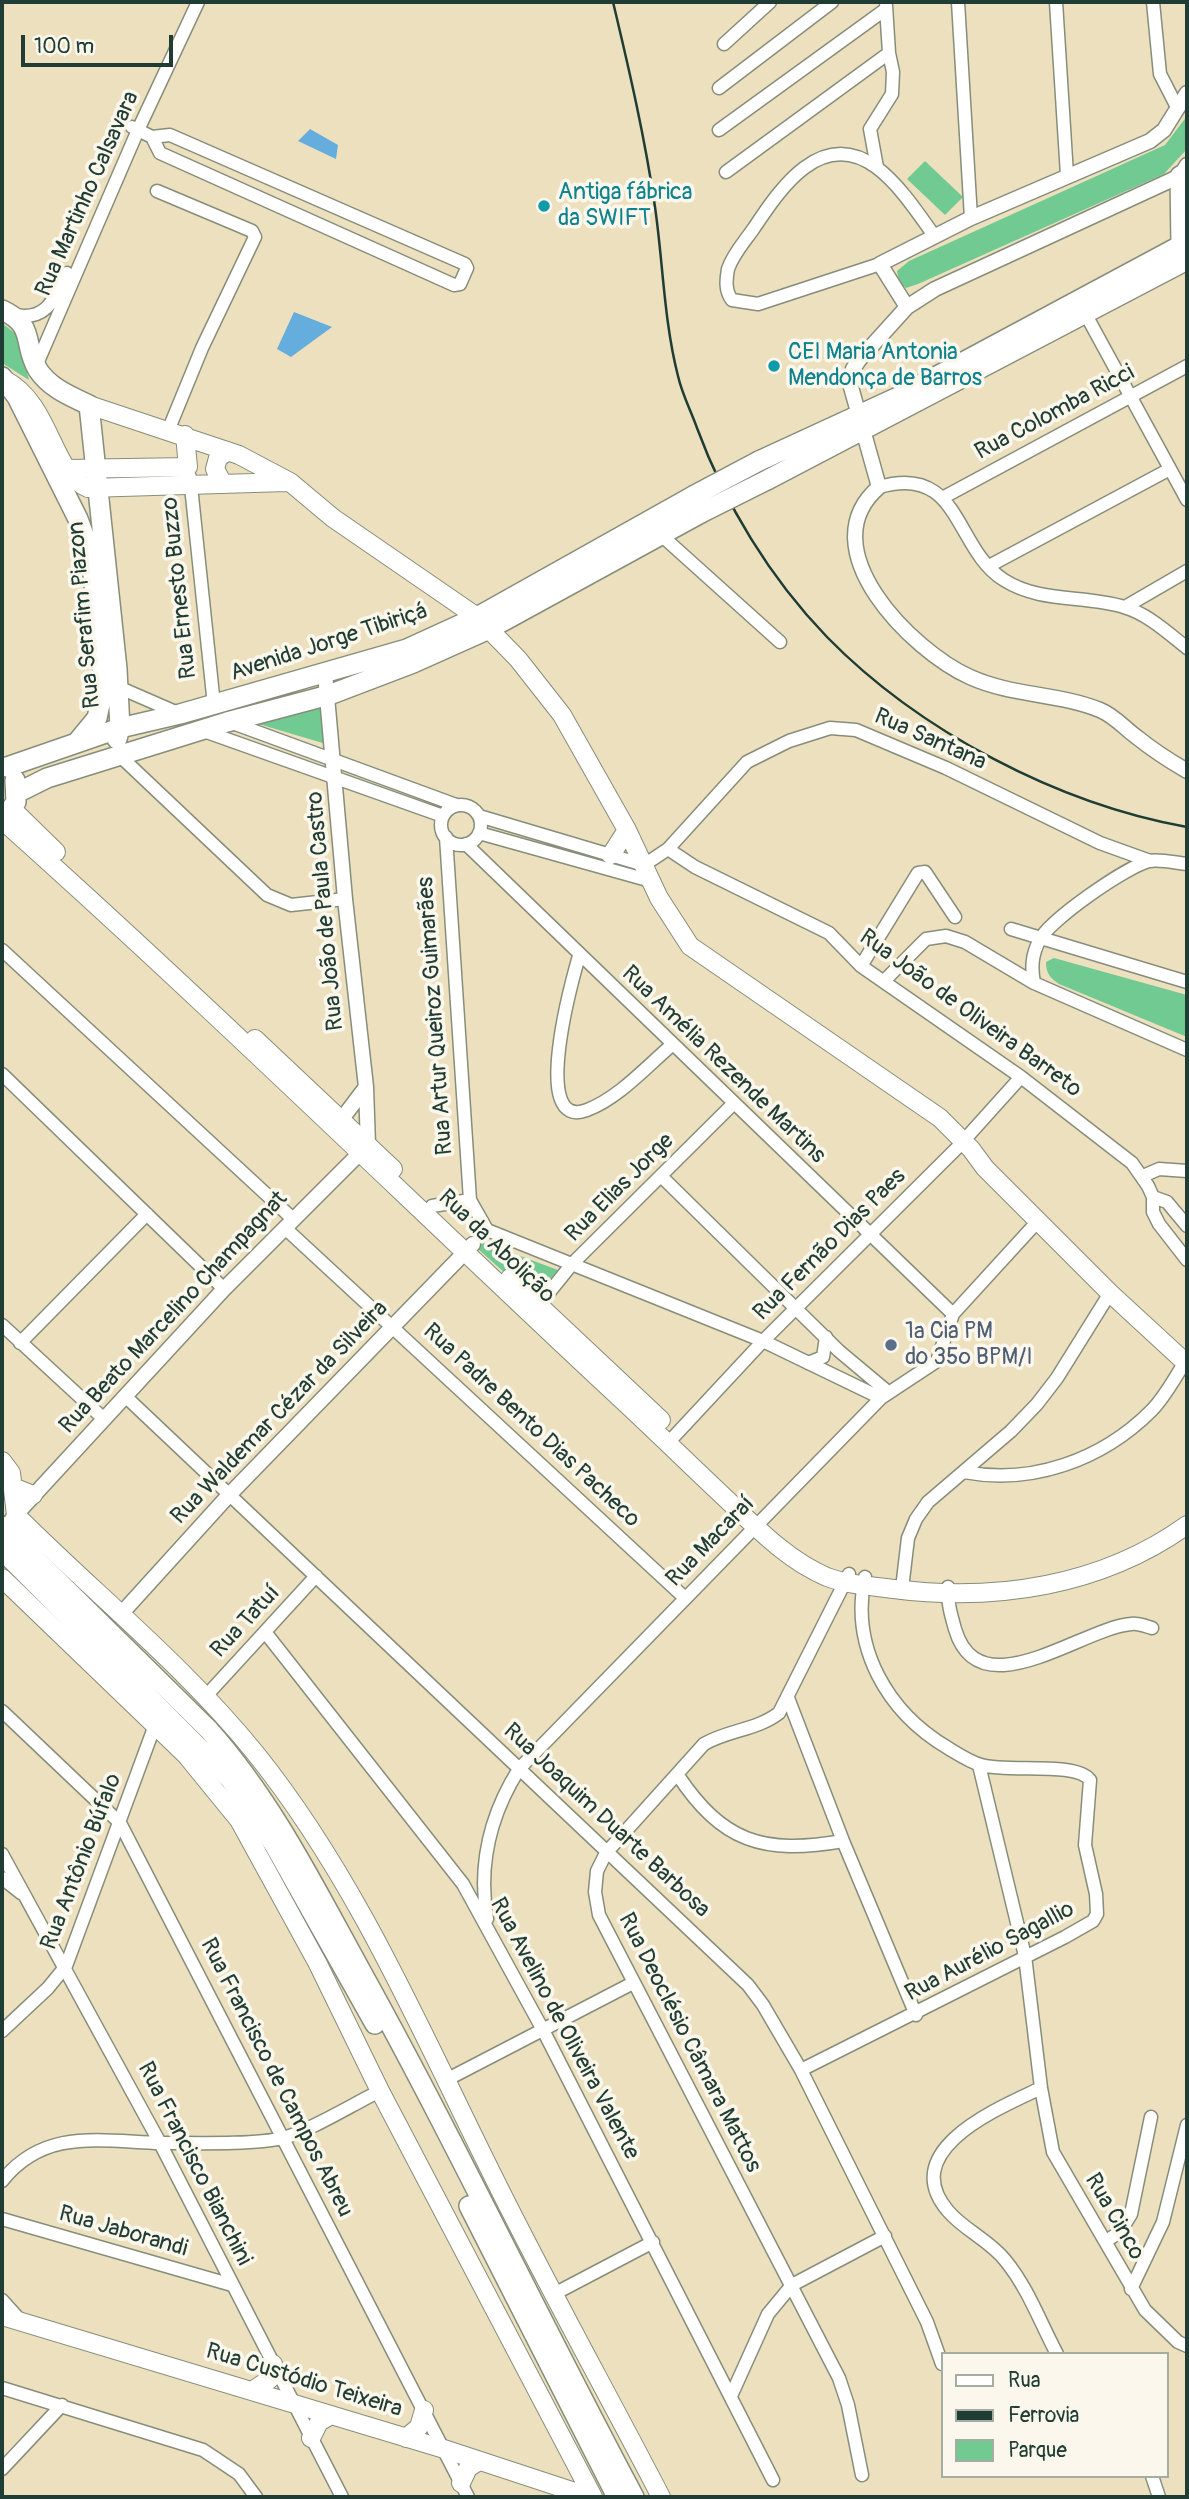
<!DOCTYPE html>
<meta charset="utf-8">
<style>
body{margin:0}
#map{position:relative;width:1189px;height:2499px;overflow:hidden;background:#ede0bf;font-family:Pangolin,sans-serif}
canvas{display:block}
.frame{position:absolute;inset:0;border:4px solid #1f3d34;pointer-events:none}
.legend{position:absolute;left:941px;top:2352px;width:228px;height:126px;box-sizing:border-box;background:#fbf7ec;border:2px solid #a3ada2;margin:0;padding:9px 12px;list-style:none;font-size:21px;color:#1f3d34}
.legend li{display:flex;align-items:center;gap:14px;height:35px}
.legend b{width:35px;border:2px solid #a3ada2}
.scale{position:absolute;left:21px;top:35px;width:152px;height:32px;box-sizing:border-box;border:4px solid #1f3d34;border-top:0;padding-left:9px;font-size:21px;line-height:24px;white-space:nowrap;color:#1f3d34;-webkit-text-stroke:5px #fbf7ec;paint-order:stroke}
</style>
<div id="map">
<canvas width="1189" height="2499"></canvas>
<div class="frame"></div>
<ul class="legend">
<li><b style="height:9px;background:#fff"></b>Rua</li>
<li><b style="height:9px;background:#1f3d34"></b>Ferrovia</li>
<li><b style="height:19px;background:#71ca91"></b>Parque</li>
</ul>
<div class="scale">100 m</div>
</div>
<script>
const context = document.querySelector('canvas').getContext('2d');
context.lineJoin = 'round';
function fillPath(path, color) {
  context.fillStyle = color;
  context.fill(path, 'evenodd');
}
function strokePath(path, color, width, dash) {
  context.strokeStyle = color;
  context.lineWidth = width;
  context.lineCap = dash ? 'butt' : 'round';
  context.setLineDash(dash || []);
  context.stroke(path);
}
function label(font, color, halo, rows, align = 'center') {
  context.font = font + ' Pangolin,sans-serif';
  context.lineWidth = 7;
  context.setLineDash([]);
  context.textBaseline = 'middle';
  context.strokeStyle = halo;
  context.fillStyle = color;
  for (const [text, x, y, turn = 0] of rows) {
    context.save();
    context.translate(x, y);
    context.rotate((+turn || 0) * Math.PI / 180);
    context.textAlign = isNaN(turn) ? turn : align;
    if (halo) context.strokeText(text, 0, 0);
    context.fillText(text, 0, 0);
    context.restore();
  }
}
const green = new Path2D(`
 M 1187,116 L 1187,149 L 1164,174 L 918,284 L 906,288 L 899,282 L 897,271 L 909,261 L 1165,145 Z
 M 925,161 L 963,197 L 945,215 L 907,179 Z
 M 2,323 L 17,335 L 29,380 L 2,363 Z
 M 326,702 L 326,744 L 252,722 Z
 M 1054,958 L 1187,995 L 1187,1037 L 1059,984 C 1050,978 1046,973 1046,962 Z
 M 480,1241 L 558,1270 L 533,1298 L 478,1249 Z`);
const water = new Path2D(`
 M 310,129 L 338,145 L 336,159 L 298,141 Z
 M 294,312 L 332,327 L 291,357 L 277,349 Z`);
const minor = new Path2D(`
 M 958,2 L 971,218
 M 1056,2 L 1067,175
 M 1153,2 L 1160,74 L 1178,109
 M 724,44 L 770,2
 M 719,88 L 832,2
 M 132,127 L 152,137 L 170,135 L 465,264 L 467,268 L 460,284 L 454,285 L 160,153 L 152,137
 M 719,130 L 886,9
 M 877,167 L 870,129 L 892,94 L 893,72 L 889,53 L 886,6
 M 726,172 L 889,53
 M 157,191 L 252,231 L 255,237 L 202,348 L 168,431
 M 880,264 L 758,304 L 732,300 C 725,291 726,280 728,269 C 733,254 745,241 754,228 C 780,189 821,127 876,167 C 899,184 918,213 935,237
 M 1085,313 L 1187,500
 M 15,315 C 47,321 54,299 67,273
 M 36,366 L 138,130 L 198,2
 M 190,477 L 214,705
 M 879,487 C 961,463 954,549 1004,580 C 1040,603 1085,595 1124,607 C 1148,614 1168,633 1187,648
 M 944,497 L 1187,366
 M 661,535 L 780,642
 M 989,566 L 1170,469
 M 1125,607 L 1187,571
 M 118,687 L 180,714
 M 230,722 L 456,805
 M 201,730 L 443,816
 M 120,756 L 267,895 L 291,905 L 345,899
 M441 825a20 20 0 1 1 40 0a20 20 0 1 1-40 0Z
 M 479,816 L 644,865 L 668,849 L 747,762 L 789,741 L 830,728 L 856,730 L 946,768 L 1100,843 L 1150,861
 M 479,833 L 651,881
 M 446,837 L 470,1200 L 487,1230 L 763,1341 L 881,1398
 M 466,844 L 953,1314
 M 668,849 L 695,867 L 829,933 L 861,966 L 1021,1077 L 1132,1163 L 1148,1186 L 1153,1197 L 1153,1212 L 1159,1224 L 1187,1260
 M 1011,929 L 1187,982
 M 2,950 L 293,1219
 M 579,956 C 573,977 529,1132 587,1110 C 619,1098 647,1066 673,1044
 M 861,966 L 918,873 L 925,872 L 955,917
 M 884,981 L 926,939 L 946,936 L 965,942 L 1034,983 L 1187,1050
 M 1034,983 C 1031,967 1032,955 1039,941 C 1049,920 1126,867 1149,861 C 1160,859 1176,863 1187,864
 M 2,1074 L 224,1289
 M 1143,1176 L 1159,1169 L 1187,1171
 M 662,1177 L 839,1351 L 888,1392
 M 1153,1197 L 1167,1202 L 1187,1226
 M 432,1206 L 470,1200
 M 285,1228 L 685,1598
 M 539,1305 L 572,1264 L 734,1103
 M 2,1325 L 104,1419
 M 20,1343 L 147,1214
 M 808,1363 L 823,1357 L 826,1337
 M 125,1396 L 748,1985 L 763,2005 L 801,2070 L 927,2322 L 942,2364
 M 668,1443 L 763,1341 L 958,1147 L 1021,1077
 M 964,1472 C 1032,1485 1102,1460 1151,1411 C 1165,1397 1174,1379 1185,1362
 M 849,1574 L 779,1713 C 757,1730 728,1730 704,1744 L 606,1853 L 597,1871 L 595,1892 L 599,1915 L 839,2378 L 848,2405 L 862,2475
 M 903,1580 L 908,1538 L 916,1519 L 928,1502 L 1011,1431 L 1037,1404 L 1057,1378 L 1110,1293
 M 948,1587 C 947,1601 951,1615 955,1629 C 979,1711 1082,1628 1131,1624 C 1138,1623 1145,1626 1152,1628
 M 265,1632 L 463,1884 L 543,2030 L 773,2480
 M 206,1696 L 316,1576
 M 788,1698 L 843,1841 L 916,2015
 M 2,1711 L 120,1823 L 468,2497
 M 979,1765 L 1025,1956 L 1041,2088 L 1053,2152 L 1145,2310 L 1178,2342 L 1187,2346
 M 677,1774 C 722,1842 763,1855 843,1841
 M 2,1854 L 160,2143 L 342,2497
 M 2,1878 L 21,1893
 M 487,1919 C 478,1865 490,1815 519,1769 L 881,1398 L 937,1361 L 953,1314 L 1038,1221
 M 2,2031 L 48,1988 L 66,1966 L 155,1725
 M 801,2070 L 1065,1937 L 1093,1921 L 1097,1914 L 1096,1894 L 1085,1845 L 1090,1780 C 1076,1761 1008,1773 981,1765 C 970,1762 958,1754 948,1748 C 887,1712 850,1647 865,1577
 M 446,2080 L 633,1983
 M 1041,2088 C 999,2108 896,2150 948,2211 C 964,2230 989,2240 1005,2260 C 1028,2288 1040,2322 1057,2354
 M 2,2181 C 44,2128 100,2141 160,2143 C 192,2143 254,2145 283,2138 C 308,2132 355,2103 380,2091
 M 2,2219 L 232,2285
 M 1106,2241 L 1120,2232 L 1131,2214 L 1151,2117
 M 1131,2289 L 1163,2222 L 1187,2125
 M 554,2294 L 653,2242
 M 2,2300 L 20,2320
 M 2,2388 L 203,2450 L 239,2474 L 256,2497
 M 731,2396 L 768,2314 L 792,2285 L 885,2236
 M 2,2469 L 62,2405
 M 1152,2476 L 1159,2497`);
const tertiary = new Path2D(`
 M 1187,165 L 1180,176 L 935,289 L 907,307 L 859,360 L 853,369 L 851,387 L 879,487 C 808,548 912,651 970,677 C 1012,696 1058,693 1100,710 C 1115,716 1125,729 1138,738 C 1154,751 1170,761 1187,771
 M 907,307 L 880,264 L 971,218 L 1150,141 L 1164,130 L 1187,93
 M 335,1128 L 366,1087
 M 12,1519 L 224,1289 L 368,1145 L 366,1087 L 345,899 L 325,674
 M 121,1614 L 229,1495 L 473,1244`);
const secondary = new Path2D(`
 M 5,380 C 51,404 52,474 88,488 L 287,482
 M 89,405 L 239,455 L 290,482 L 333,518 L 477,617 L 518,659 L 562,715 L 627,830 L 659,898 L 690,946 L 940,1118 L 971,1149 L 985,1168 L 1110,1293 L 1187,1364
 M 67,469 L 188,467 L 185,435
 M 223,484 L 215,469 L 218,458 L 228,451
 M 12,809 L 56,852
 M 2,820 C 208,1004 405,1197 606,1385 C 645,1421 683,1458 721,1494 C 753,1524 786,1560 827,1577 C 848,1585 871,1586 894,1589 C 996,1602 1102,1586 1187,1525
 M 611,855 L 627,830
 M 255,1039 L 393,1169
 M 510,1278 L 661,1420
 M 2,1461 L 11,1473 L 16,1515 C 96,1595 185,1666 256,1754 C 358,1881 423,2036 495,2180 C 548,2287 606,2391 661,2497
 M 13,1487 L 33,1495
 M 2,1578 L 186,1755 L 239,1820 L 318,1964 L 380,2091 L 593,2497
 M 2,2316 L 444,2449 L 590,2497
 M 252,2391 L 270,2379 L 273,2364
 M 311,2438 L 319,2422 L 331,2415
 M 406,2438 L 419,2427 L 424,2410
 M 461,2483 L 468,2468 L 479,2461`);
const primary = new Path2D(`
 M 1180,176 L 1181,245
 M 2,310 C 37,326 22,344 38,370 C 50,388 70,396 89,405 L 117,669 L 120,728 L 117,739
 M 2,377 L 17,397 L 78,519 L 91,554 L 104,686 L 97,718 L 78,741
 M 759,461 L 896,398 L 1187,242
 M 767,480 L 1187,260
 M 7,767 L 120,728 L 180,714 L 407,649 L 477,617 L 693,496
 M 17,793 L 47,778 L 227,722 L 329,695 L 413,663 L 489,629 L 701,513
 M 2,821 L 16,802 L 15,780
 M 2,1526 L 209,1730 C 273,1802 315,1888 361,1971 C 457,2144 541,2323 634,2497
 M 2,1550 L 230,1779 L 275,1846 L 375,2024
 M 469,2206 L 617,2497`);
const rail = new Path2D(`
 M 613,2 C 629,69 645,138 655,207 C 663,262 664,322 678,376 C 682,394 691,411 697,428 C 725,504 770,578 827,637 C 919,731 1058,804 1187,827`);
const primaryBridge = new Path2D(`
 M 693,496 L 759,461
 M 701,513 L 767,480`);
const markers = [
 [544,206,7,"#0f9aa8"],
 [774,366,7,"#0f9aa8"],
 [891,1345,7,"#5c6f8a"]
];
const cultureNames = [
 ["Antiga fábrica",558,193],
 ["da SWIFT",558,219],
 ["CEI Maria Antonia",788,353],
 ["Mendonça de Barros",788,379]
];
const streetNames = [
 ["Rua Martinho Calsavara",88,194,-66],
 ["Rua Colomba Ricci",1055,413,-28],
 ["Rua Ernesto Buzzo",180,588,-96],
 ["Rua Serafim Piazon",85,615,-95],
 ["Avenida Jorge Tibiriçá",329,643,-18],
 ["Rua Santana",930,740,24],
 ["Rua João de Paula Castro",326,911,-95],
 ["Rua João de Oliveira Barreto",970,1014,36],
 ["Rua Artur Queiroz Guimarães",436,1016,-94],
 ["Rua Amélia Rezende Martins",723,1065,44],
 ["Rua Elias Jorge",620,1188,-45],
 ["Rua Fernão Dias Paes",830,1245,-45],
 ["Rua da Abolição",496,1247,44],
 ["Rua Beato Marcelino Champagnat",174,1313,-47],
 ["Rua Waldemar Cézar da Silveira",280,1413,-46],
 ["Rua Padre Bento Dias Pacheco",531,1426,43],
 ["Rua Macaraí",711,1542,-46],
 ["Rua Tatuí",246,1622,-47],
 ["Rua Joaquim Duarte Barbosa",606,1821,43],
 ["Rua Antônio Búfalo",82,1862,-69],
 ["Rua Aurélio Sagallio",990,1952,-28],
 ["Rua Avelino de Oliveira Valente",564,2029,62],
 ["Rua Deoclésio Câmara Mattos",689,2043,63],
 ["Rua Francisco de Campos Abreu",276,2078,63],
 ["Rua Francisco Bianchini",194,2164,63],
 ["Rua Cinco",1114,2217,60],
 ["Rua Jaborandi",123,2232,16],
 ["Rua Custódio Teixeira",304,2381,17]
];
const serviceNames = [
 ["1ª Cia PM",905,1332],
 ["do 35º BPM/I",905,1358]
];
fillPath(green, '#71ca91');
fillPath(water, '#64addc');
strokePath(minor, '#868e7a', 15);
strokePath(tertiary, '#868e7a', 17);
strokePath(secondary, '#868e7a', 20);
strokePath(primary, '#868e7a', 22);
strokePath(minor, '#fff', 12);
strokePath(tertiary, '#fff', 14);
strokePath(secondary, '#fff', 18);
strokePath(primary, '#fff', 19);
strokePath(rail, '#1f3d34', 2.5);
strokePath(primaryBridge, '#868e7a', 22, []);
strokePath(primaryBridge, '#fff', 19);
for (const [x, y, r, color] of markers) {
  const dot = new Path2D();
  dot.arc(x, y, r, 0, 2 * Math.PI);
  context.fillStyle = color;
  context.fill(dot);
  strokePath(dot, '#fbf7ec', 2.5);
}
label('23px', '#0d838f', '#fbf7ec', cultureNames, 'left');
label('23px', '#1f3d34', '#fbf7ec', streetNames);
label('23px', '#4e5e75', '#fbf7ec', serviceNames, 'left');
</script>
